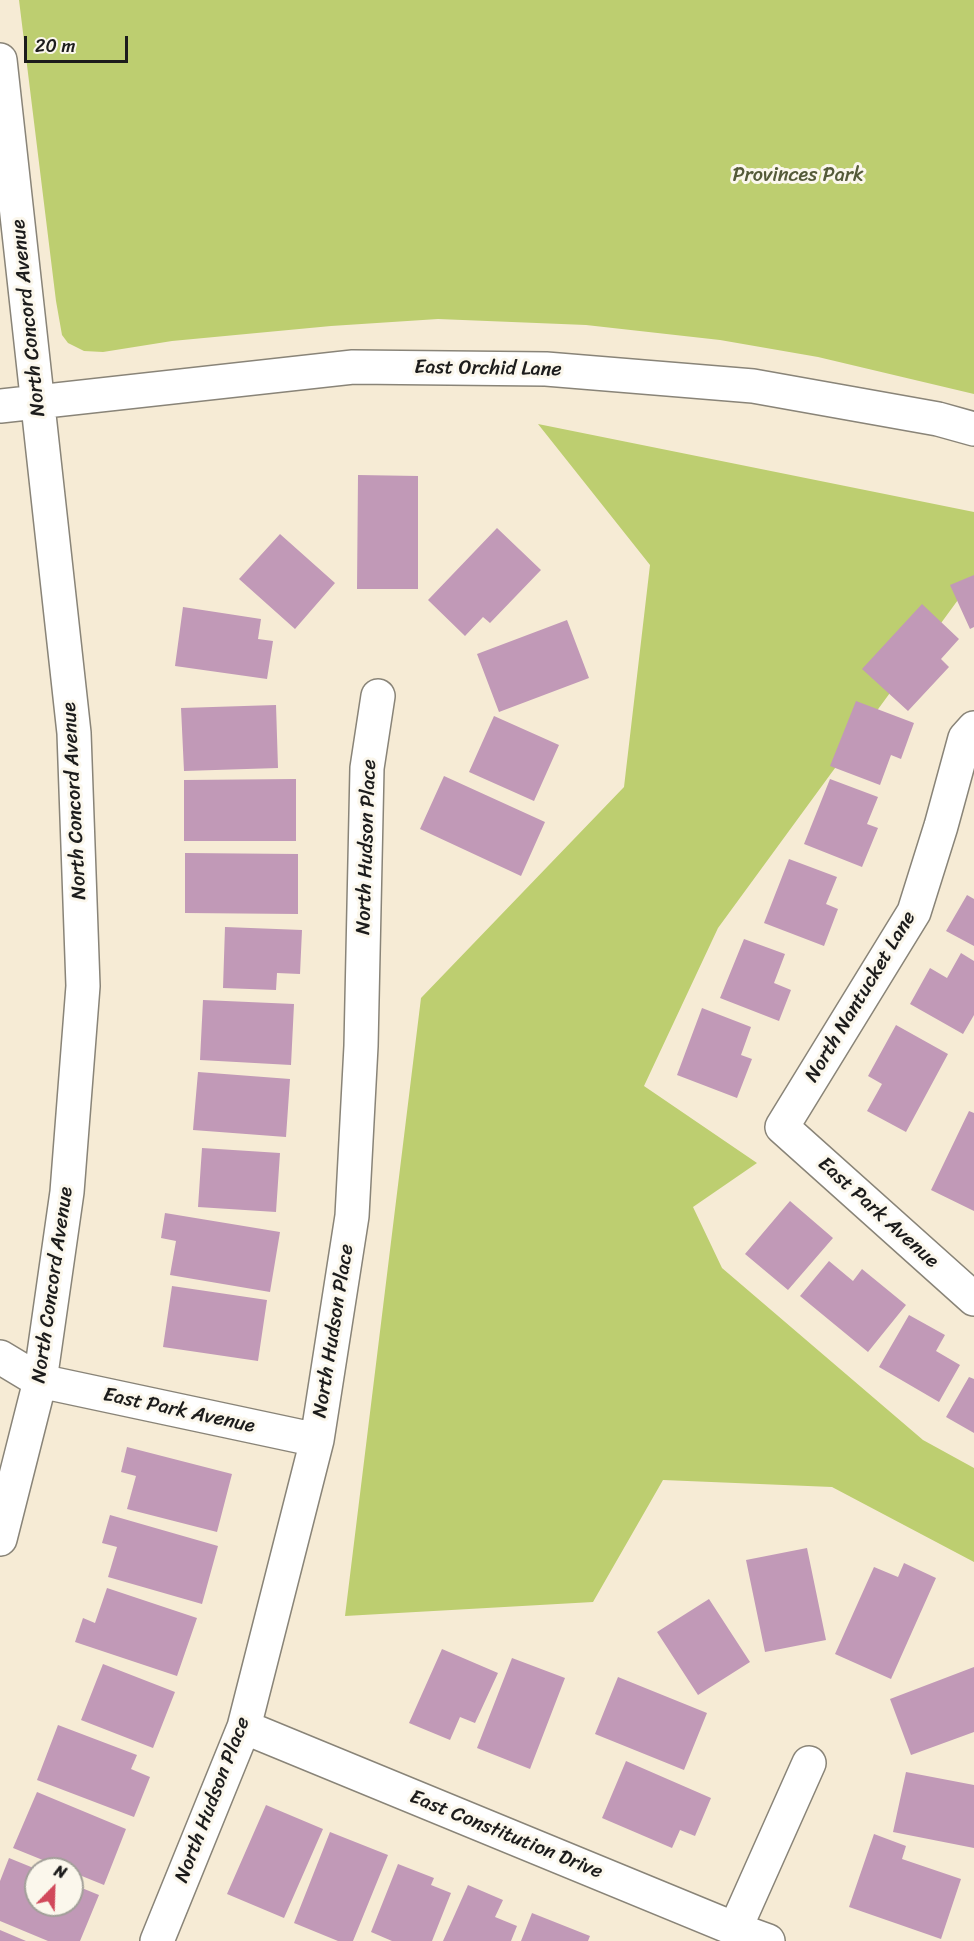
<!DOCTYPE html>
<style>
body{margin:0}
#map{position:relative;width:974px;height:1941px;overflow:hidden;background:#f6ebd5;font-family:Sriracha,sans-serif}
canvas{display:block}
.north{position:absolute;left:24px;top:1857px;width:60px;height:60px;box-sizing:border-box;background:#fbf7ec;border:2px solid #a29f99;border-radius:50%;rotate:23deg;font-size:16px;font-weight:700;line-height:24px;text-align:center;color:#1c1c1c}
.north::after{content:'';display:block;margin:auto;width:21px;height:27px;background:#d1495b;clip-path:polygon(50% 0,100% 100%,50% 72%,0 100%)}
.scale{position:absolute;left:24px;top:36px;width:104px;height:27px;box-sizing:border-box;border:3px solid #1c1c1c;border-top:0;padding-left:8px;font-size:18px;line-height:21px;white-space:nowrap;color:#1c1c1c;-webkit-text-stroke:4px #fbf7ec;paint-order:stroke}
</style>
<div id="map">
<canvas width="974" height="1941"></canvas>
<div class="north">N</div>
<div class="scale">20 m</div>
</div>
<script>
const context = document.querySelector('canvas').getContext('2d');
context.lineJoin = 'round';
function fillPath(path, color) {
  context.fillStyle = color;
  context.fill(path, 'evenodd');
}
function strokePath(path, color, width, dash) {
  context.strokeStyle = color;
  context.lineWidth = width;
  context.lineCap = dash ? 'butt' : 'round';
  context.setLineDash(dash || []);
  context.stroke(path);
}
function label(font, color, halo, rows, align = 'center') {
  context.font = font + ' Sriracha,sans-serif';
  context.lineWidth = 6;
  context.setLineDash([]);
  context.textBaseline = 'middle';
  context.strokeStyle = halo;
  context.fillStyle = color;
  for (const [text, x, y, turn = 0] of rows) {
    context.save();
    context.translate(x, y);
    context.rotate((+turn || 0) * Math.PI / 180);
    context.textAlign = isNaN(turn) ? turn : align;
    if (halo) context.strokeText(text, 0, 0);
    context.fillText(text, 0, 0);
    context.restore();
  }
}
const green = new Path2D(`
 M 19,0 L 974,0 L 974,394 L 818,357 L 720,340 L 586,325 L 438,319 L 331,326 L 172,341 L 103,352 L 84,351 L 68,343 L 62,335 L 56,301 Z
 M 538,424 L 974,512 L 974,578 L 718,928 L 644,1086 L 757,1163 L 693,1207 L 722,1268 L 923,1440 L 974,1468 L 974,1562 L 832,1487 L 663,1480 L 593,1602 L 345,1616 L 421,998 L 624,787 L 650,565 Z`);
const building = new Path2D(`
 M 358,475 L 418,476 L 418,589 L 357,589 Z
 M 497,528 L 541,570 L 490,623 L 483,617 L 465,636 L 428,600 Z
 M 280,534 L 335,583 L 295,629 L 239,579 Z
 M 974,575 L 974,627 L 970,629 L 950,585 Z
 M 922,604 L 959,639 L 941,659 L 949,667 L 908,711 L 862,669 Z
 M 183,607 L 261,619 L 258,639 L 273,641 L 267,679 L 175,666 Z
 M 567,620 L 589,678 L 499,712 L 477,654 Z
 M 856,701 L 914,723 L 901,759 L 891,755 L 880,785 L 830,766 Z
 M 276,705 L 278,768 L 184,771 L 181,708 Z
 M 494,716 L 559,745 L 534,801 L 469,772 Z
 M 444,776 L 545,822 L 521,876 L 420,829 Z
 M 296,779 L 296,841 L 184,841 L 184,780 Z
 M 830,779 L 878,797 L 867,824 L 878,828 L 862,867 L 804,844 Z
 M 185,853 L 298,854 L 298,914 L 185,913 Z
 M 789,859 L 837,877 L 826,904 L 838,909 L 824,946 L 764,923 Z
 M 967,895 L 974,899 L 974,946 L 946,931 Z
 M 225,927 L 302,930 L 300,974 L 277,973 L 276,990 L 223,988 Z
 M 744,939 L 785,954 L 774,983 L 791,990 L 779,1021 L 720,998 Z
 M 961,953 L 974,961 L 974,1015 L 963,1034 L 910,1004 L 930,968 L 947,978 Z
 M 203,1000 L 294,1004 L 291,1065 L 200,1060 Z
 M 702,1008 L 751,1027 L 741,1055 L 752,1059 L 737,1098 L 677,1075 Z
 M 896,1025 L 948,1054 L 906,1132 L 867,1111 L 882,1084 L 868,1076 Z
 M 198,1072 L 290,1079 L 286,1137 L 193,1130 Z
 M 969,1111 L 974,1113 L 974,1211 L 931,1190 Z
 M 202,1148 L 280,1153 L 276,1212 L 198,1207 Z
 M 790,1201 L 833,1238 L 788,1290 L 745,1254 Z
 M 165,1213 L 280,1232 L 270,1292 L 170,1275 L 176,1241 L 161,1238 Z
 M 829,1261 L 853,1281 L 862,1269 L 906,1305 L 868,1352 L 800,1296 Z
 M 172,1286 L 267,1300 L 258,1361 L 163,1347 Z
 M 909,1315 L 945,1335 L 936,1351 L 960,1365 L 939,1402 L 879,1367 Z
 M 969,1377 L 974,1379 L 974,1433 L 946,1417 Z
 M 127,1447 L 232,1474 L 217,1532 L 127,1509 L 136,1476 L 121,1472 Z
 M 110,1515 L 218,1546 L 202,1604 L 108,1577 L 117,1547 L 102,1543 Z
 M 807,1548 L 826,1640 L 765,1652 L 746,1560 Z
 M 904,1563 L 936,1578 L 891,1679 L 835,1654 L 874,1567 L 898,1577 Z
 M 107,1588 L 197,1618 L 177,1676 L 75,1642 L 83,1618 L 95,1623 Z
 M 709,1599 L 750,1662 L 698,1695 L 657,1632 Z
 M 442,1649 L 498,1673 L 475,1723 L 460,1717 L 450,1740 L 409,1723 Z
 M 512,1658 L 565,1678 L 530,1769 L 477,1748 Z
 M 103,1664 L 175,1692 L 153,1748 L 81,1720 Z
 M 974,1667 L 974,1732 L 911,1755 L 890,1699 Z
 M 618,1677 L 707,1713 L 684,1770 L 595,1734 Z
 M 58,1725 L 137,1755 L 131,1769 L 150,1777 L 134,1817 L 37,1780 Z
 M 626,1761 L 711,1798 L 695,1836 L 680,1830 L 672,1848 L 602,1818 Z
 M 906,1772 L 974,1785 L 974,1848 L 893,1832 Z
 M 37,1792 L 126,1829 L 104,1885 L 72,1872 L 72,1869 L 65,1869 L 13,1848 Z
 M 266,1805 L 323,1829 L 284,1918 L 227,1894 Z
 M 330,1832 L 388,1855 L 353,1941 L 338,1941 L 294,1923 Z
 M 874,1834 L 906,1846 L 902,1859 L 961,1879 L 941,1939 L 849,1907 Z
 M 9,1858 L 36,1869 L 36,1905 L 72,1905 L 72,1884 L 99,1895 L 80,1941 L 48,1941 L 0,1921 L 0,1881 Z
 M 398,1864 L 434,1878 L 431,1885 L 451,1893 L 432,1941 L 392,1941 L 371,1932 Z
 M 468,1885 L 503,1900 L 495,1917 L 517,1926 L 511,1941 L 443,1941 Z
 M 532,1913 L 590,1936 L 588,1941 L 521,1941 Z
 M 0,1930 L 26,1941 L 0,1941 Z`);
const minor = new Path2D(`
 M 0,60 L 74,733 L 83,986 L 67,1192 L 40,1381 L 0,1539
 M 0,406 L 353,367 L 546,369 L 753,386 L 938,419 L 974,429
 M 974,728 L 965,738 L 941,826 L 914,912 L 782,1127 L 974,1299
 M 0,1357 L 40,1381 L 317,1440
 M 244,1727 L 735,1929 L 768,1941
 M 735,1929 L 809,1763
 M 157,1941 L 244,1727 L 317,1440 L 352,1216 L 361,1046 L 367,768 L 378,696`);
const parkNames = [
 ["Provinces Park",798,176]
];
const streetNames = [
 ["North Concord Avenue",29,318,-96],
 ["East Orchid Lane",488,369,1],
 ["North Concord Avenue",75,801,-93],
 ["North Hudson Place",367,847,-88],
 ["North Nantucket Lane",861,997,-59],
 ["East Park Avenue",878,1213,42],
 ["North Concord Avenue",53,1285,-82],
 ["North Hudson Place",334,1331,-81],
 ["East Park Avenue",179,1411,12],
 ["North Hudson Place",213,1800,-69],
 ["East Constitution Drive",506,1835,22]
];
fillPath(green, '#bdce70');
fillPath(building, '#c199b7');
strokePath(minor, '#898478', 36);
strokePath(minor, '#fff', 33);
label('20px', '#545a39', '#fbf7ec', parkNames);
label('20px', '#1c1c1c', '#fbf7ec', streetNames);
</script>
